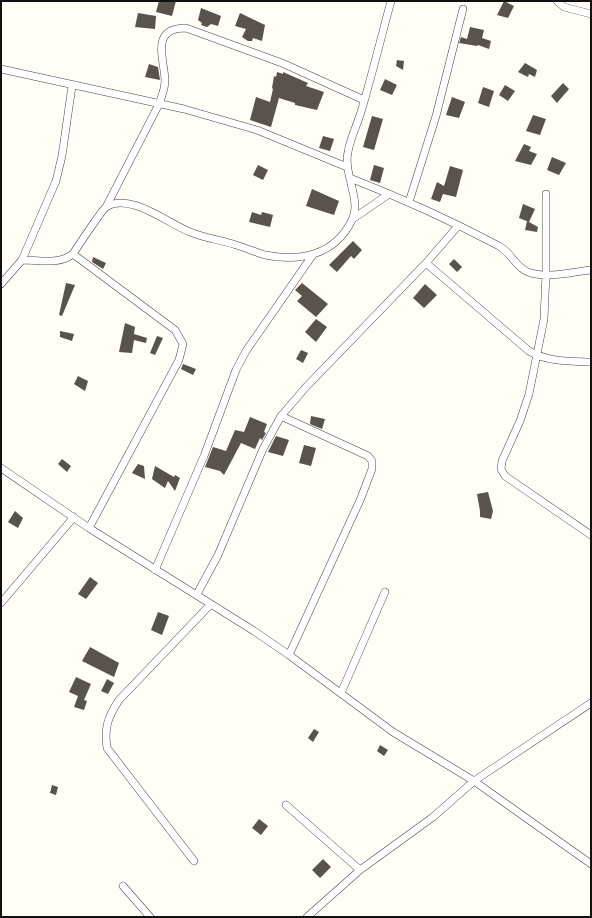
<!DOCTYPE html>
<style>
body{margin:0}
#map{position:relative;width:592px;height:918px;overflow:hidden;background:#fffdf5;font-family:"PT Serif",serif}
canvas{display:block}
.frame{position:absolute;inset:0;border:2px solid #111;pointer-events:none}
</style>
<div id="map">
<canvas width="592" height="918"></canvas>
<div class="frame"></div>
</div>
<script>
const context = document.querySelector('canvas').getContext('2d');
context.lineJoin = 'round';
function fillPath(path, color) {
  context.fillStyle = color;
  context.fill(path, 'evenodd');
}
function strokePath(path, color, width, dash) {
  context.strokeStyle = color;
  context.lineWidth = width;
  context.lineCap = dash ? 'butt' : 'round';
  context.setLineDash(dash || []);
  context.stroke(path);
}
const building = new Path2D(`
 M 159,1 L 176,1 L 172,16 L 156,12 Z
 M 504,1 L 514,6 L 508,18 L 497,15 Z
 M 201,8 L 221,16 L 218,26 L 211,24 L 207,27 L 201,25 L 202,23 L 198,20 Z
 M 138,13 L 156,16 L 155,29 L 135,27 Z
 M 240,13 L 265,25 L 262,41 L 253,38 L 252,41 L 248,41 L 242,37 L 246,29 L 235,26 Z
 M 470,27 L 484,30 L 482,38 L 491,41 L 489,49 L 478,45 L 477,46 L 459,43 L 461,37 L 467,39 Z
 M 397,60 L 404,61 L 403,70 L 396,66 Z
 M 525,63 L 537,70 L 535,77 L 529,74 L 528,77 L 518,72 Z
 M 149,64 L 158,67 L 160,80 L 145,77 Z
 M 277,72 L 283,74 L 283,72 L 308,83 L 306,86 L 324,92 L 317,110 L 295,105 L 295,103 L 279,98 L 271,127 L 250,120 L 256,97 L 270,102 L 273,89 L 272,88 L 274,76 L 276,77 Z
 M 385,79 L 397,85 L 392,95 L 380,90 Z
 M 563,83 L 569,89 L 557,103 L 551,96 Z
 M 505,85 L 515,91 L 508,101 L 499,95 Z
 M 483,87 L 494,91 L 489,107 L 478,103 Z
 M 452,97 L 465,102 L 459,118 L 446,115 Z
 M 533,115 L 546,119 L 540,135 L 526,131 Z
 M 372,116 L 383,119 L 374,150 L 363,147 Z
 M 323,136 L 334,139 L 330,151 L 319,148 Z
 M 524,144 L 531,147 L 529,151 L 537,154 L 531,165 L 515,161 Z
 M 552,157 L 566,163 L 559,175 L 547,170 Z
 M 258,165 L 268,170 L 263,180 L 253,175 Z
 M 374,165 L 384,168 L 380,183 L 370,180 Z
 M 450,166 L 463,170 L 456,197 L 443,194 L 440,202 L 431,199 L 437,182 L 444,186 Z
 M 312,189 L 339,201 L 334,215 L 306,206 Z
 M 523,204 L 535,209 L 529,222 L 519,218 Z
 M 252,212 L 261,215 L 262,212 L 273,215 L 270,227 L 249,222 Z
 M 527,221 L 538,227 L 537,232 L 525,230 Z
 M 353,241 L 362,250 L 354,259 L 351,256 L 337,272 L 329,265 Z
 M 93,257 L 106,263 L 103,269 L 92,262 Z
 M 454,259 L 462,267 L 457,272 L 449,264 Z
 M 66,283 L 75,285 L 62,316 L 59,315 Z
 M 302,283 L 328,304 L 316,317 L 297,301 L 302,296 L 295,290 Z
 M 425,284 L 437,295 L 424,308 L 413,298 Z
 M 316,319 L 327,327 L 316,342 L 305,332 Z
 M 125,323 L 135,327 L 134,334 L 147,338 L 146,343 L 134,340 L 132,353 L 119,352 Z
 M 60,331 L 74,334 L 72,341 L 60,337 Z
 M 157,336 L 163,338 L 155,355 L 150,353 Z
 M 301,350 L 308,353 L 303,363 L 296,359 Z
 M 183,364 L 196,369 L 193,375 L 181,369 Z
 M 78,376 L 88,381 L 85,391 L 74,384 Z
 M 311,416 L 325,419 L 322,429 L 310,424 Z
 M 250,417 L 267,424 L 264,432 L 266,433 L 262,440 L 260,438 L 255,449 L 241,443 L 224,475 L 220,471 L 205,467 L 213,447 L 226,451 L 235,430 L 244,432 Z
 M 276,436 L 289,440 L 283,456 L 268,452 Z
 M 304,445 L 316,448 L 311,466 L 299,463 Z
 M 62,459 L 71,466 L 67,472 L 58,464 Z
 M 138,464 L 144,466 L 145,479 L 132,473 Z
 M 155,466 L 174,477 L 175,475 L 180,478 L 175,491 L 168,481 L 165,488 L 152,479 Z
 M 488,492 L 493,511 L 491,519 L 480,517 L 480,511 L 477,494 Z
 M 15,511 L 23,518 L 18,528 L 8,522 Z
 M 90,577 L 98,583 L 86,599 L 78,594 Z
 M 158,612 L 169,616 L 162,635 L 151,630 Z
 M 90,647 L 119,663 L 114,677 L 82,661 Z
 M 76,677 L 91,684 L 84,700 L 87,701 L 84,710 L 74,707 L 78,696 L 69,692 Z
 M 107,679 L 114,683 L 108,694 L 101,691 Z
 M 314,729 L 319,732 L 313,742 L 308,738 Z
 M 380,745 L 388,750 L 384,756 L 377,751 Z
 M 52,785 L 58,787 L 56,795 L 50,793 Z
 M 259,819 L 268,826 L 261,835 L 252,828 Z
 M 323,859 L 331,867 L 320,878 L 312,870 Z`);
const minor = new Path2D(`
 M 557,1 L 564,7 L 591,14
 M 1,69 L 184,109 L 257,130 L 347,167
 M 350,178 C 401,198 450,220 499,246 C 511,252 515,267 528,272 C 547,279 571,272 591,270
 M 546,194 L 546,274 L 544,319 L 529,394 L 520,421 L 502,461 L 501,469 L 505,476 L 591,535
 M 409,202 L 436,116 L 463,9
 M 106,207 L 159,104 C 162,96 165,89 165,80 C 164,58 150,28 186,28 L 282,63 L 364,100
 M 354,218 L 389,194
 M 73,254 L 175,330 L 183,344 L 179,360 L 89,528
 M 22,260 L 56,181 L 62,156 L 72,86
 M 426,263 L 458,226
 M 1,284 L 22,260 C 39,260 59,265 73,254 C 78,246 102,210 106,207 C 130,192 167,223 190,232 C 204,238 221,240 236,245 C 246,248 255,252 265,255 C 301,262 335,255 352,220 C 362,202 343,173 348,152 C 350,139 357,125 361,112 C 372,75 381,38 391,1
 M 281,416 L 368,456 L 372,461 L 372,469 L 361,498 L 289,655
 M 1,468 L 89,528 L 254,631 L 289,655 L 393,732 L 474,781 L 591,864
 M 155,570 L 204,456 L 236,370 L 246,351 L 312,256
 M 197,594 L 218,555 L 263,449 L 281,416 L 306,387 L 426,263 L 529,351 C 547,362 571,361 591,362
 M 1,603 L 74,517
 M 341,693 L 385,592
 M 286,805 L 360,870
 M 194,861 L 107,748 C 104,727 108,717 119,700 L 211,604
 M 123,886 L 150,917
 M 307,917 L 360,870 L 433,817 L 474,781 L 591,703`);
fillPath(building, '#5a524d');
strokePath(minor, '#444', 8);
strokePath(minor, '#fff', 7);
</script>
